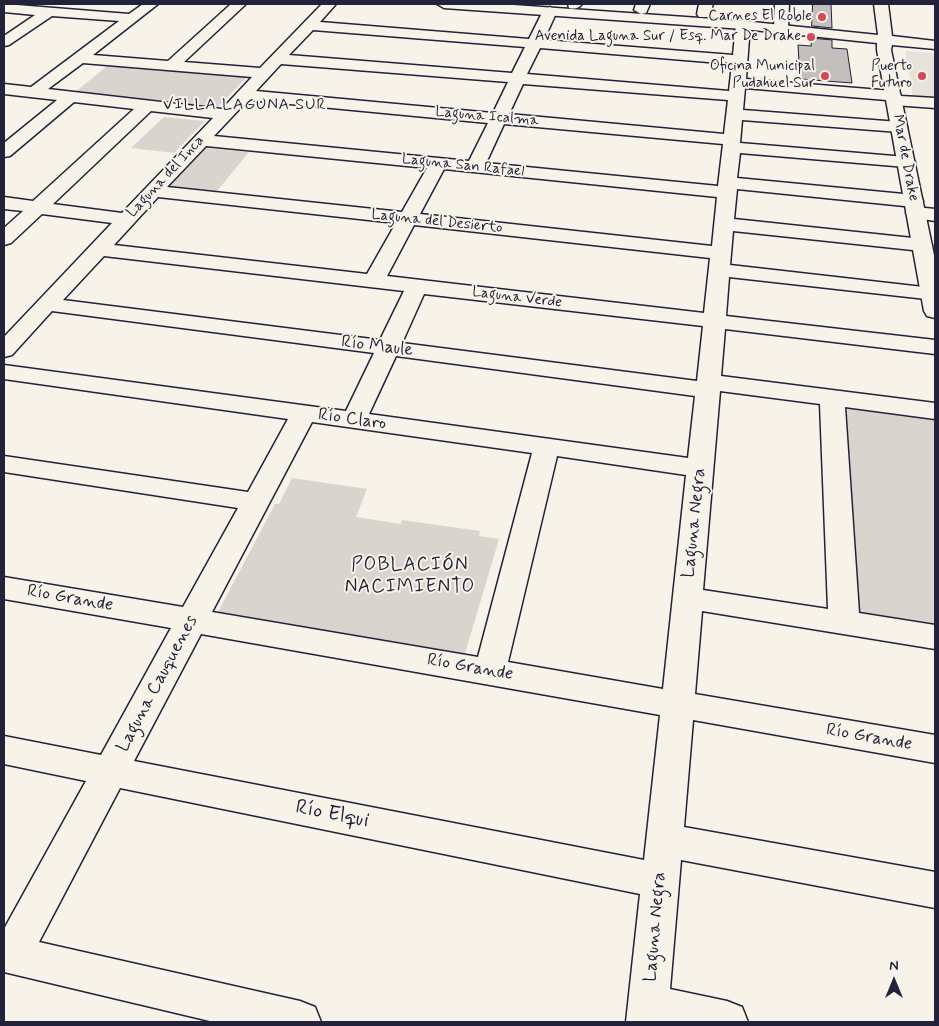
<!DOCTYPE html>
<meta charset="utf-8">
<style>
body{margin:0}
#map{position:relative;width:939px;height:1026px;overflow:hidden;background:#f7f3e8;font-family:Mynerve,sans-serif}
canvas{display:block}
.frame{position:absolute;inset:0;border:5px solid #22223b;pointer-events:none}
.north{position:absolute;left:869px;top:956px;width:50px;height:50px;-webkit-text-stroke:4px #f7f3e8;paint-order:stroke;rotate:0deg;font-size:14px;font-weight:700;line-height:20px;text-align:center;color:#22223b}
.north::after{content:'';display:block;margin:auto;width:18px;height:22px;background:#22223b;clip-path:polygon(50% 0,100% 100%,50% 72%,0 100%)}
</style>
<div id="map">
<canvas width="939" height="1026"></canvas>
<div class="frame"></div>
<div class="north">N</div>
</div>
<script>
const context = document.querySelector('canvas').getContext('2d');
context.lineJoin = 'round';
function fillPath(path, color) {
  context.fillStyle = color;
  context.fill(path, 'evenodd');
}
function strokePath(path, color, width, dash) {
  context.strokeStyle = color;
  context.lineWidth = width;
  context.lineCap = dash ? 'butt' : 'round';
  context.setLineDash(dash || []);
  context.stroke(path);
}
function label(font, color, halo, rows, align = 'center') {
  context.font = font + ' Mynerve,sans-serif';
  context.lineWidth = 4;
  context.setLineDash([]);
  context.textBaseline = 'middle';
  context.strokeStyle = halo;
  context.fillStyle = color;
  for (const [text, x, y, turn = 0] of rows) {
    context.save();
    context.translate(x, y);
    context.rotate((+turn || 0) * Math.PI / 180);
    context.textAlign = isNaN(turn) ? turn : align;
    if (halo) context.strokeText(text, 0, 0);
    context.fillText(text, 0, 0);
    context.restore();
  }
}
const built = new Path2D(`
 M 905,51 L 935,53 L 935,100 L 913,98 Z`);
const green = new Path2D(`
 M 111,63 L 248,76 L 218,107 L 75,92 Z
 M 164,117 L 205,121 L 174,153 L 131,148 Z
 M 205,148 L 249,152 L 217,191 L 170,186 Z
 M 838,404 L 935,416 L 935,629 L 849,615 Z
 M 292,478 L 367,489 L 356,517 L 401,524 L 402,520 L 480,531 L 479,536 L 499,539 L 464,657 L 217,614 L 275,504 L 279,504 Z`);
const building = new Path2D(`
 M 813,4 L 831,4 L 832,28 L 812,26 Z
 M 811,38 L 832,40 L 832,48 L 847,49 L 852,83 L 800,79 L 798,45 L 811,46 Z`);
const street = new Path2D(`
 M 4,4 L 129,14 L 143,4 L 158,4 L 93,55 L 168,61 L 231,4 L 246,4 L 184,62 L 260,68 L 322,4 L 336,4 L 320,22 L 529,39 L 543,11 L 550,7 L 557,11 L 544,40 L 733,55 L 736,25 L 738,22 L 748,22 L 750,25 L 746,79 L 893,91 L 899,93 L 901,96 L 935,98 L 935,108 L 894,105 L 888,103 L 886,100 L 745,88 L 743,110 L 899,122 L 905,123 L 907,127 L 905,131 L 899,132 L 742,120 L 740,143 L 906,157 L 912,158 L 915,162 L 912,166 L 906,167 L 740,153 L 737,178 L 914,195 L 921,197 L 923,201 L 921,205 L 914,207 L 737,189 L 734,219 L 922,239 L 929,241 L 932,245 L 929,249 L 922,251 L 733,231 L 730,265 L 932,288 L 935,288 L 935,300 L 729,277 L 726,316 L 935,340 L 935,354 L 725,329 L 721,376 L 935,403 L 935,419 L 845,407 L 859,613 L 935,625 L 935,649 L 702,611 L 695,694 L 935,735 L 935,763 L 693,720 L 684,827 L 935,872 L 935,908 L 681,860 L 670,989 L 727,1001 L 742,1007 L 748,1022 L 626,1022 L 640,894 L 120,788 L 39,942 L 300,1001 L 315,1007 L 321,1022 L 214,1022 L 4,972 L 4,929 L 86,781 L 4,764 L 4,736 L 101,755 L 171,628 L 4,599 L 4,577 L 183,607 L 238,508 L 4,472 L 4,456 L 248,492 L 288,419 L 4,379 L 4,365 L 346,411 L 374,353 L 52,311 L 12,355 L 4,357 L 4,337 L 112,223 L 42,214 L 11,243 L 4,245 L 4,228 L 23,211 L 4,209 L 4,197 L 33,201 L 134,109 L 74,102 L 10,156 L 4,157 L 4,143 L 57,100 L 4,94 L 4,84 L 31,87 L 119,21 L 52,16 L 9,45 L 4,46 L 4,36 L 35,15 L 4,12 ZM 313,30 L 525,47 L 512,73 L 289,55 ZM 540,48 L 732,64 L 729,91 L 527,74 ZM 83,63 L 252,77 L 222,109 L 48,89 ZM 281,64 L 508,82 L 493,113 L 256,91 ZM 523,84 L 728,100 L 724,134 L 509,114 ZM 248,100 L 488,123 L 469,161 L 214,136 ZM 151,111 L 213,118 L 122,213 L 53,204 ZM 504,124 L 723,144 L 718,186 L 486,163 ZM 206,146 L 427,168 L 402,212 L 167,187 ZM 444,169 L 717,197 L 712,246 L 420,214 ZM 158,197 L 396,223 L 367,274 L 114,245 ZM 414,225 L 710,258 L 704,313 L 387,276 ZM 104,256 L 404,291 L 380,340 L 63,300 ZM 424,294 L 703,326 L 697,381 L 402,343 ZM 396,356 L 695,396 L 688,458 L 369,414 ZM 720,391 L 820,404 L 828,609 L 703,590 ZM 312,422 L 532,453 L 478,657 L 212,612 ZM 557,456 L 686,475 L 663,689 L 508,662 ZM 201,634 L 660,715 L 644,860 L 134,761 Z
 M 568,4 L 582,4 C 578,9 575,9 569,8 Z
 M 636,4 L 650,4 L 646,13 L 641,14 L 634,10 Z
 M 699,4 L 713,4 L 709,17 L 699,17 L 697,14 Z
 M 775,4 L 789,4 L 788,28 L 786,31 L 776,31 L 774,28 Z
 M 916,207 L 935,209 L 935,221 L 909,217 L 906,213 L 909,209 Z`);
const secondary = new Path2D(`
 M 437,4 L 499,4 L 743,21 L 878,35 L 874,4 L 888,4 L 892,36 L 935,41 L 935,49 L 892,45 L 891,50 L 935,260 L 935,318 L 927,316 L 924,311 L 877,50 L 877,43 L 743,29 L 444,8 Z`);
const markers = [
 [822,17,5,"#d1495b"],
 [811,37,5,"#d1495b"],
 [825,76,5,"#d1495b"],
 [922,76,5,"#d1495b"]
];
const farPoinames = [
 ["Carnes El Roble",812,17],
 ["Avenida Laguna Sur / Esq. Mar De Drake",801,37],
 ["Oficina Municipal",815,67],
 ["Pudahuel Sur",815,84],
 ["Puerto",912,67],
 ["Futuro",912,84]
];
const farStreetnames = [
 ["Laguna Icalma",487,117,5],
 ["Mar de Drake",905,158,79],
 ["Laguna San Rafael",463,166,6],
 ["Laguna del Inca",166,177,-47],
 ["Laguna del Desierto",437,222,6],
 ["Laguna Verde",517,298,7]
];
const farNeighbourhoodnames = [
 ["VILLA LAGUNA SUR",245,106]
];
const streetNames = [
 ["Río Maule",377,347,7],
 ["Río Claro",352,420,8],
 ["Laguna Negra",695,523,-84],
 ["Río Grande",70,599,10],
 ["Río Grande",470,668,10],
 ["Laguna Cauquenes",158,684,-62],
 ["Río Grande",869,738,10],
 ["Laguna Negra",656,927,-85]
];
const neighbourhoodNames = [
 ["POBLACIÓN",410,566],
 ["NACIMIENTO",410,588]
];
const nearStreetnames = [
 ["Río Elqui",332,815,11]
];
fillPath(built, '#e7e3db');
fillPath(green, '#d8d5cf');
fillPath(building, '#c2bfbd');
strokePath(building, '#22223b', 1);
strokePath(street, '#22223b', 3);
strokePath(secondary, '#22223b', 3);
fillPath(street, '#f7f3e8');
fillPath(secondary, '#f7f3e8');
for (const [x, y, r, color] of markers) {
  const dot = new Path2D();
  dot.arc(x, y, r, 0, 2 * Math.PI);
  context.fillStyle = color;
  context.fill(dot);
  strokePath(dot, '#f7f3e8', 2);
}
label('15px', '#22223b', '#f7f3e8', farPoinames, 'right');
label('15px', '#22223b', '#f7f3e8', farStreetnames);
context.letterSpacing = '1px';
label('16px', '#22223b', '#f7f3e8', farNeighbourhoodnames);
context.letterSpacing = '0px';
label('18px', '#22223b', '#f7f3e8', streetNames);
context.letterSpacing = '1px';
label('19px', '#22223b', '#f7f3e8', neighbourhoodNames);
context.letterSpacing = '0px';
label('21px', '#22223b', '#f7f3e8', nearStreetnames);
</script>
